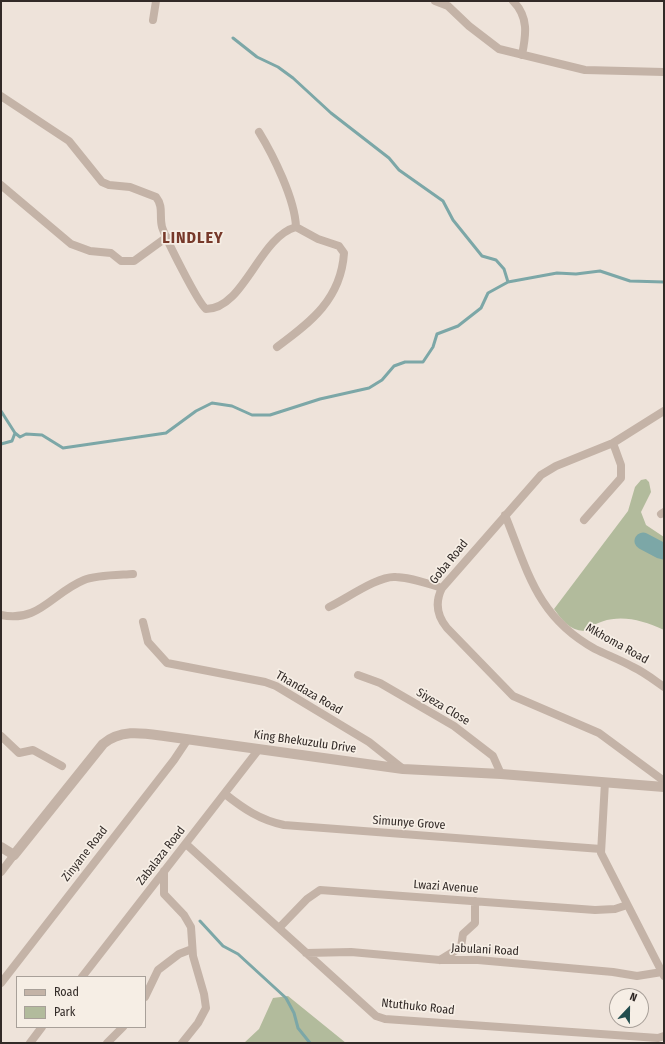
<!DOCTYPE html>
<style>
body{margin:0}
#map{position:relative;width:665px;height:1044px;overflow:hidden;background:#eee3da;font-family:"Fira Sans Condensed",sans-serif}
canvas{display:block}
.frame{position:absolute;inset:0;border:2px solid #322a27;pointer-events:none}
.legend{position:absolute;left:16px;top:976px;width:130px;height:52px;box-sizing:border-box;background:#f6eee5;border:1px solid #a8a099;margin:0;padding:5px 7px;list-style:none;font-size:12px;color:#322a27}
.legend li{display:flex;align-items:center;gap:8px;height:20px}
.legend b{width:20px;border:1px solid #a8a099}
.north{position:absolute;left:609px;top:988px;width:40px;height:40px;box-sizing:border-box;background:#f6eee5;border:1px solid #a8a099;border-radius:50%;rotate:22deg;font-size:11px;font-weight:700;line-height:16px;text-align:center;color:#322a27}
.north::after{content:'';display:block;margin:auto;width:14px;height:18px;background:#224d4e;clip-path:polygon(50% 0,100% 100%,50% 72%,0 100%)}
</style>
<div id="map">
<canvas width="665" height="1044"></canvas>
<div class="frame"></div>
<ul class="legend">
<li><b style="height:5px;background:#c4b3a7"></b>Road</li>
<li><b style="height:11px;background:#b2bb9c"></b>Park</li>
</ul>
<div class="north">N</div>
</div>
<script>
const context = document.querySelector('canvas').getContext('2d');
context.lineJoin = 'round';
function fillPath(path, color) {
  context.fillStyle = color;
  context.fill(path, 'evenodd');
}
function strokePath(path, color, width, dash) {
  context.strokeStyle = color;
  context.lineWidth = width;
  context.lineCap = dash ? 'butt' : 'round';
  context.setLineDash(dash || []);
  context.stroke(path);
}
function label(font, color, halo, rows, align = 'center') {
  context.font = font + ' "Fira Sans Condensed",sans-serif';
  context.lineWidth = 3.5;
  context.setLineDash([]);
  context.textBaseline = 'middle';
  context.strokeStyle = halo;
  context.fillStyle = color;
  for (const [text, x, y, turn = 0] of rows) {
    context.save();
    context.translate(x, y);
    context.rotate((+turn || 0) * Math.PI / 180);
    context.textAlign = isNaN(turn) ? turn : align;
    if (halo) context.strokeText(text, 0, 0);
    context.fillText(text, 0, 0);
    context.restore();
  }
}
const green = new Path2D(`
 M 646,479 L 649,482 L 651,492 L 641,512 L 646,525 L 664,537 L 664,630 C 636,617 610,612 584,631 C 569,630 562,620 554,609 L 628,511 L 635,487 L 641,480 Z
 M 288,996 L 346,1043 L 244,1043 L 259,1029 L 273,998 Z`);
const stream = new Path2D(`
 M 233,38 L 257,57 L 278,67 L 293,78 L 331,113 L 389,158 L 399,170 L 443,201 L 453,220 L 482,256 L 496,260 L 504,269 L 508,282
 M 1,411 L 15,433 L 20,437 L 26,434 L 42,435 L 63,448 L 166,433 L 196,411 L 212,403 L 232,406 L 252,415 L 270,415 L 320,399 L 369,388 L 382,380 L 394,366 L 405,362 L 423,362 L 433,347 L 437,334 L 458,326 L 481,308 L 488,293 L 508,282 L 557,273 L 576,274 L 600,271 L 630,281 L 664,282
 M 1,444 L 12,441 L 15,433
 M 200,921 L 223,946 L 238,954 L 286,998 L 294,1013 L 298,1028 L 310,1043`);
const river = new Path2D(`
 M 643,541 L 660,550 L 664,551`);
const minor = new Path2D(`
 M 435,1 L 448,6 L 469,26 L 499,49 L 585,70 L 664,72
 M 513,1 C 529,17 526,35 522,55
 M 153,20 L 156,1
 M 1,96 L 69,141 L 102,182 L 109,185 L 130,187 L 156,197 C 164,207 159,216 162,227 C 166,239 198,303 206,309 C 244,309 259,237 296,227 C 295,199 273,155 259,132
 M 1,185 L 71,244 L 90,251 L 111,253 L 121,261 L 134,261 L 167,237
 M 277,347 C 311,322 341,299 344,253 L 339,246 L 318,239 L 296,227
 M 664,411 L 613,443 L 556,466 L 541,475 L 442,588 C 435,602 437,616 447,628 L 513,696 L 599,733 L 664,781
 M 661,514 L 664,512
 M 505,515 C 528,572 537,617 595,649 C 607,655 621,660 633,667 C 644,672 654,680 664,687
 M 584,520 L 621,478 L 621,465 L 613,443
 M 329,607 C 346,599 379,575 396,577 C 412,578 427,583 442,588
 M 1,615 C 39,623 52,593 84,580 C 96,575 119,575 133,574
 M 143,622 L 148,642 L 167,663 L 265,682 L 276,686 L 369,742 L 403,769
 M 358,675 L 380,683 L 454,726 L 493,756 L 501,774
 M 1,736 L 19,753 L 33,750 L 62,766
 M 605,782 L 601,853 L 664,976
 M 225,794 C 244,809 260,820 284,825 L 601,849
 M 186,844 L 376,1016 L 385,1019 L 658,1038 L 664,1036
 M 164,871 L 164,894 L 184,915 L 191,927 L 193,956 L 204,994 L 206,1008 L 198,1023 L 182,1043
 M 1,872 L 14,855
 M 279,928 L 307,899 L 320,890 L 595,910 L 615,909 L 627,905
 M 306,953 L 351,952 L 440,960 L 478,960 L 613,972 L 637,976 L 662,972
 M 440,960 L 461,947 L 463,934 L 475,923 L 475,901
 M 82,977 L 259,749
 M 1,983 L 174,760 L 188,739
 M 145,997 L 158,970 L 179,954 L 192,949
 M 30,1043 L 42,1027
 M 107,1043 L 123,1027`);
const tertiary = new Path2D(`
 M 1,847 L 14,855 L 103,744 C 121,729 142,733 164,736 L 403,769 L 501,774 L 664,787`);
const streetNames = [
 ["Goba Road",449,562,-51],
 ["Mkhoma Road",617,644,29],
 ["Thandaza Road",309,693,30],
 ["Siyeza Close",443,707,31],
 ["King Bhekuzulu Drive",305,742,8],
 ["Simunye Grove",409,823,4],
 ["Zinyane Road",85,854,-52],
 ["Zabalaza Road",161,856,-52],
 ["Lwazi Avenue",446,887,4],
 ["Jabulani Road",485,950,3],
 ["Ntuthuko Road",418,1007,6]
];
const districtNames = [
 ["LINDLEY",193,239]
];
fillPath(green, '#b2bb9c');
strokePath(stream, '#7ca7a7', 3);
strokePath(river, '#7ca7a7', 17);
strokePath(minor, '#c4b3a7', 8);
strokePath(tertiary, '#c4b3a7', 10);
label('12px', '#322a27', '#f6eee5', streetNames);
context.letterSpacing = '1px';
label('bold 16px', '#77392a', '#f6eee5', districtNames);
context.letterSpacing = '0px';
</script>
